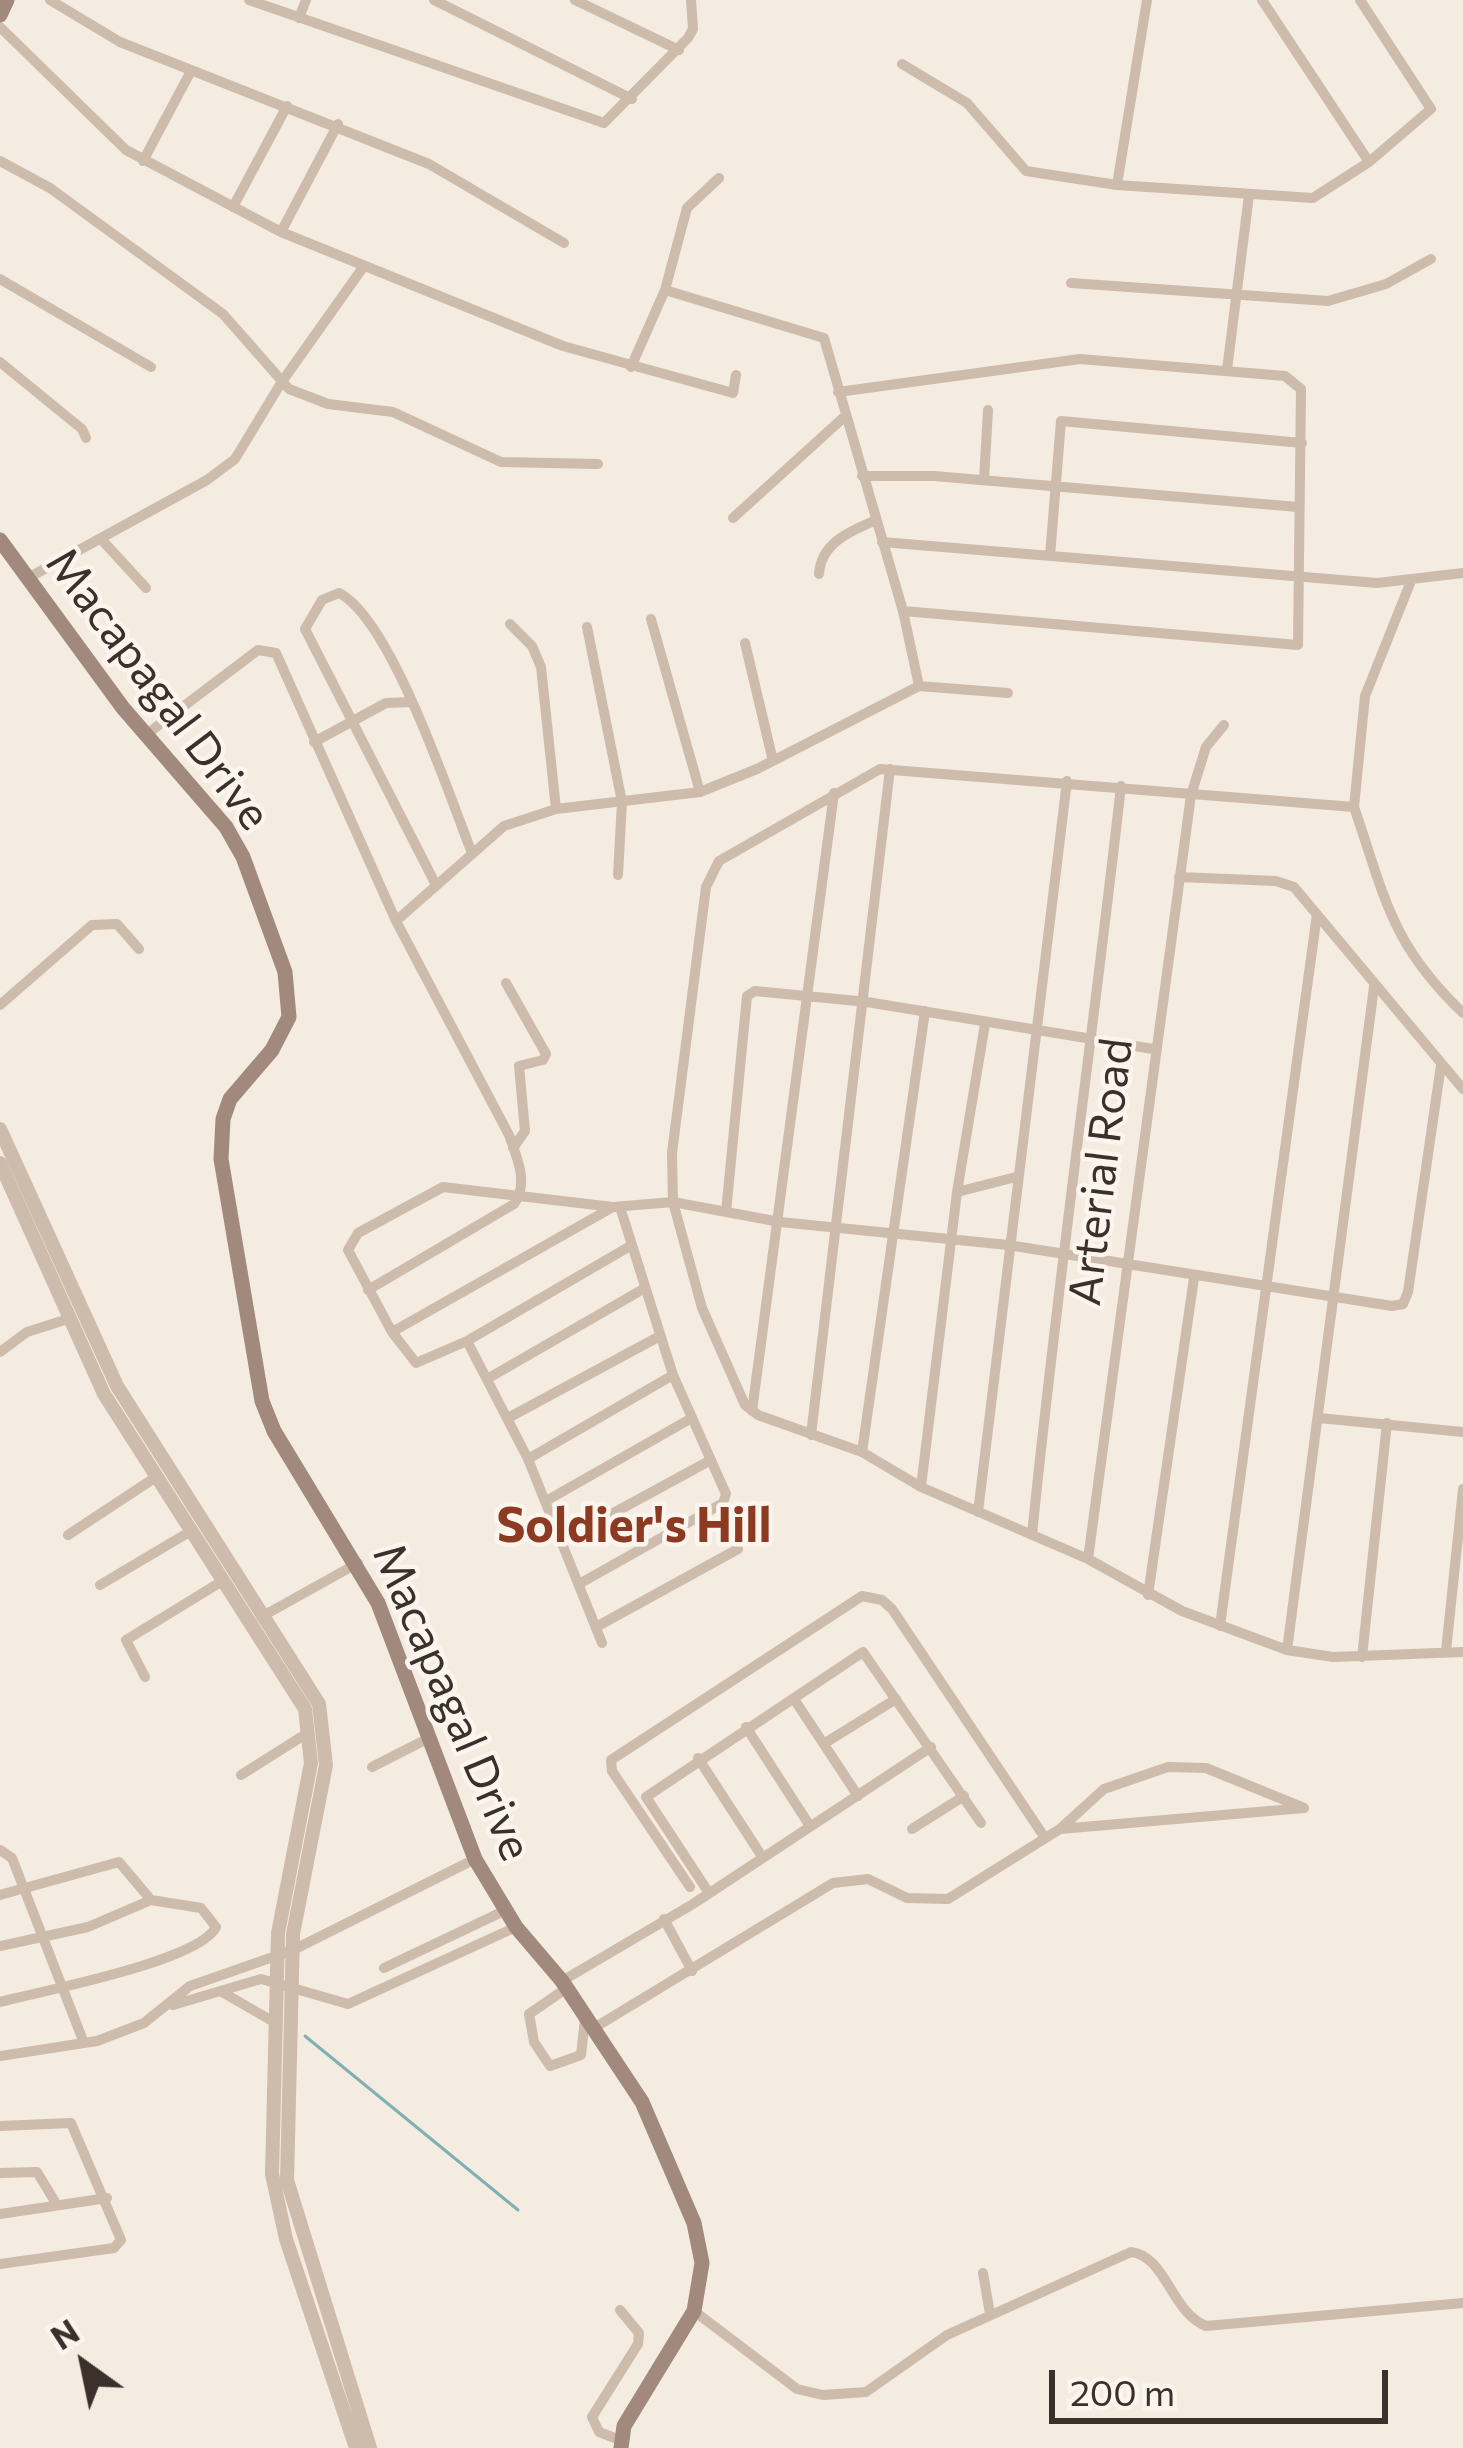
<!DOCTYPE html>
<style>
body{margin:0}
#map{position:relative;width:1463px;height:2448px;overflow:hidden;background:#f4ebe1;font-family:Commissioner,sans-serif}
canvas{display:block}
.north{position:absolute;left:24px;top:2304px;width:120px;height:120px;-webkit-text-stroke:9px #fbf5ee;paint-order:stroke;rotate:327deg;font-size:33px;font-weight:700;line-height:48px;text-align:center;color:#3b302b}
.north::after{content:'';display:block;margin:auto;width:42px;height:54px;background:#3b302b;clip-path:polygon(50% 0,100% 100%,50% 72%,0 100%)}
.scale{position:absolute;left:1049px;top:2370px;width:339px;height:54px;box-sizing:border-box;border:6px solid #3b302b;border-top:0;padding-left:15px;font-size:36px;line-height:42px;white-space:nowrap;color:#3b302b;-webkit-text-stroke:9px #fbf5ee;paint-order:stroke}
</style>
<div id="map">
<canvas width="1463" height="2448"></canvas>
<div class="north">N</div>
<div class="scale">200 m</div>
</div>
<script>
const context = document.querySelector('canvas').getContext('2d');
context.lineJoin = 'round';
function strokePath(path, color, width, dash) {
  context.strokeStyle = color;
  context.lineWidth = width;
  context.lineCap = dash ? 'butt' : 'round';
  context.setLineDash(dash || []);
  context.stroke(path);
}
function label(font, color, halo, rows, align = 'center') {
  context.font = font + ' Commissioner,sans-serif';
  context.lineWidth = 9;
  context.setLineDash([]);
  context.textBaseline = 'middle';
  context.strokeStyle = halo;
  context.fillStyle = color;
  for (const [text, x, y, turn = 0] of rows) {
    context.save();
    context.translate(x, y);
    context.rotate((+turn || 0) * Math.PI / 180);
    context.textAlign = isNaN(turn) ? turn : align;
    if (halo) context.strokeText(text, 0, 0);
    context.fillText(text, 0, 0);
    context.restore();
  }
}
const stream = new Path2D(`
 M 305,2036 L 518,2210`);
const minor = new Path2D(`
 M 50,0 L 120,42 L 429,164 L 564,243
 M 249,0 L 604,123 L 688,38 L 693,29 L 691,0
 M 434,0 L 632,99
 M 575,0 L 679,50
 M 1262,0 L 1369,162
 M 299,18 L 306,0
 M 0,27 L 126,150 L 281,232 L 563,346 L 733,393 L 736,375
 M 902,64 L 967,103 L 1026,171 L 1117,185 L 1313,198 L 1369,162 L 1431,109 L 1360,0
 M 0,161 L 50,188 L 223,314 L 289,389 L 328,404 L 393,412 L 501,462 L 598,464
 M 143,161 L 191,71
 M 1117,185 L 1147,0
 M 233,207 L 287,106
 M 281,232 L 338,124
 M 0,279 L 151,367
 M 1071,283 L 1328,301 L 1386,284 L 1431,259
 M 665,290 L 824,338 L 903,611 L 919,686
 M 0,362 L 82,429 L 86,438
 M 631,367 L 665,290 L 687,208 L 719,178
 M 1227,370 L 1249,195
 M 838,392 L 1080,359 L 1285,376 L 1301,389 L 1298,645 L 903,611
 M 862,476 L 934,476 L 1298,507
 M 984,480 L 988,410
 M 733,518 L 843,418
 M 101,539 L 146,588
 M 882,542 L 1377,583 L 1463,573
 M 1050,556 L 1061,421 L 1302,443
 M 819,574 C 821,543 850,531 876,520
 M 28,578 L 207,480 L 235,459 L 281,383 L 364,266
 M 1411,581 L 1365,696 L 1354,807 L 880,769 L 719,861 L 706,887 L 672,1153 L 673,1202 L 702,1308 L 745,1405 L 758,1415 L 862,1452 L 921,1487 L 1088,1559 L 1182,1611 L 1287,1650 L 1333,1657 L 1463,1652
 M 651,619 L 700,792
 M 510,624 L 532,646 L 541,667 L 556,809
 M 587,627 L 622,802 L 618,875
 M 745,643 L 773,761
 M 147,734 L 258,650 L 276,653 L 396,921 L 509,1135 C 517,1157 529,1184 514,1204 L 368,1290
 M 314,742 L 386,703 L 411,702
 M 1354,807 C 1385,897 1390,943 1463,1013
 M 1179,877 L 1276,881 L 1294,887 L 1463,1089
 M 436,885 L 305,629 L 322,600 L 339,593 C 391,619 449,795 472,853
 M 396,921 L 504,826 L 556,809 L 700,792 L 757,769 L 919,686 L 1008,693
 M 506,983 L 546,1054 L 543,1060 L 519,1066 L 525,1131 L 513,1148
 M 0,1005 L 92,925 L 117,924 L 139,949
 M 957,1192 L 1016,1177
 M 726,1212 L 747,996 L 755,991 L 867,1002 L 1153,1049
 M 632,1245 L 467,1341 L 416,1363 L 392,1332 L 348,1250 L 358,1233 L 443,1187 L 613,1207 L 673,1202 L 780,1222 L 1008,1245 L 1392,1306 L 1403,1304 L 1408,1292 L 1441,1065
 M 392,1332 L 613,1207
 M 467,1341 L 528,1459 L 602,1643
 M 0,1352 L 27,1332 L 68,1319
 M 487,1379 L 645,1288
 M 752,1411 L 834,793
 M 508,1418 L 660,1336
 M 1319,1418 L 1463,1432
 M 811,1435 L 890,769
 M 862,1452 L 925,1011
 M 528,1459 L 673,1375
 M 921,1487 L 957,1192 L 985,1024
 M 546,1501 L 690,1419
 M 978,1512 L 1067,781
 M 68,1535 L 156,1477
 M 1032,1535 C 1057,1284 1093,1036 1121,786
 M 562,1541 L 711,1460
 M 1088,1559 L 1191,795 L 1206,747 L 1224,725
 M 579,1584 L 723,1503 L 726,1494 L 673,1375 L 620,1207
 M 100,1585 L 191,1531
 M 1148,1595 L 1194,1278
 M 261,1617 L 358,1563
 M 1220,1626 L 1317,914
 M 596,1627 L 738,1549
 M 1287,1650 L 1374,987
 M 1446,1651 L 1463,1489
 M 1362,1657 L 1387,1423
 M 145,1677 L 126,1640 L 224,1580
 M 794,1699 L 858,1796
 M 746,1727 L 810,1826
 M 825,1743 L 896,1699
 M 698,1758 L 763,1858
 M 372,1767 L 427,1739
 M 241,1775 L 309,1732
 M 912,1829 L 964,1796
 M 1060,1829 L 1304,1808
 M 0,1850 L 12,1858 L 84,2043
 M 690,1887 L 612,1771 L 611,1760 L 862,1596 L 882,1600 L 892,1609 L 1045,1838
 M 709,1893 L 646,1797 L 863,1652 L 981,1823
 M 0,1895 L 119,1862 L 151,1900 L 201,1908 L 216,1927 C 200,1961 42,1991 0,2002
 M 664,1919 L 692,1971
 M 0,1946 L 88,1927 L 151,1900
 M 384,1968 L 506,1910
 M 562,1981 L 693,1904 L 931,1747
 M 567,1988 L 529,2014 L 534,2042 L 550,2066 L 581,2055 L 585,2019
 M 222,1992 L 274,2022
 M 173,2005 L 261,1979 L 348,2004 L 516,1927
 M 594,2028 L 833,1883 L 868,1879 L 907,1898 L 948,1899 L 1060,1829 L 1104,1789 L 1168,1767 L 1206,1768 L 1304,1808
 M 0,2056 L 97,2041 L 144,2023 L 190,1986 L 293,1950 L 475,1859
 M 0,2126 L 71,2123 L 121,2240 L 114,2248 L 0,2264
 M 0,2173 L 37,2172 L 57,2205
 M 0,2214 L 107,2198
 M 983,2273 L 990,2314
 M 620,2310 L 639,2333 L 638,2344 L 592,2417 L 599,2432 L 620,2440
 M 694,2311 L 797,2389 L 823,2395 L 866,2392 L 947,2335 L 1131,2252 C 1166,2256 1171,2312 1206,2326 L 1463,2303`);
const tertiary = new Path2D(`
 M 0,1129 L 117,1386 L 319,1704 L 326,1765 L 293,1934 L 287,2180 L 370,2448
 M 0,1163 L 104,1394 L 305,1709 L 311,1763 L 278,1933 L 272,2174 L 286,2239 L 356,2448`);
const secondary = new Path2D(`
 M 0,15 L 7,0
 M 0,540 L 123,708 L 226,827 L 243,857 L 285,972 L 289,1017 L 272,1050 L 230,1099 L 223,1119 L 221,1159 L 262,1401 L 274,1431 L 378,1603 L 475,1859 L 516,1927 L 562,1981 L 642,2102 L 694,2223 L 702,2263 L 694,2311 L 624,2426 L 621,2448`);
const streetNames = [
 ["Macapagal Drive",158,689,53],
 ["Arterial Road",1101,1172,-83],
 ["Macapagal Drive",452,1702,67]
];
const neighbourhoodNames = [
 ["Soldier's Hill",634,1526]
];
strokePath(stream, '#7fb0b2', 3);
strokePath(minor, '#cdbbac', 10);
strokePath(tertiary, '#cdbbac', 14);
strokePath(secondary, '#a18a7d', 15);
label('45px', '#3b302b', '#fbf5ee', streetNames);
label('bold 48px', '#8c3b22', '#fbf5ee', neighbourhoodNames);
</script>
